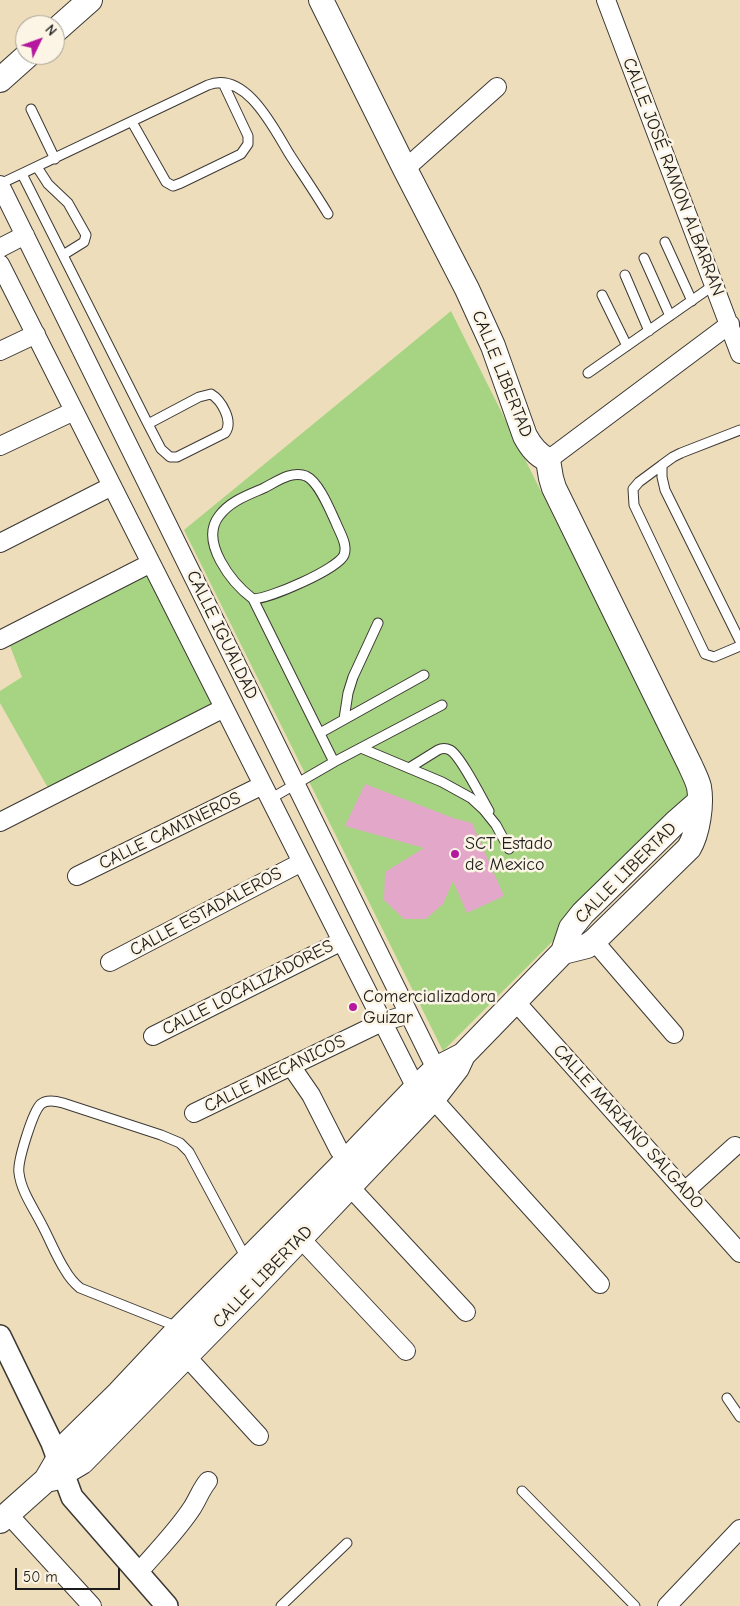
<!DOCTYPE html>
<meta charset="utf-8">
<style>
body{margin:0}
#map{position:relative;width:740px;height:1606px;overflow:hidden;background:#edb;font-family:"Comic Neue",sans-serif}
canvas{display:block}
.north{position:absolute;left:15px;top:15px;width:50px;height:50px;box-sizing:border-box;background:#fcf5e5;border:1px solid #a29e95;border-radius:50%;rotate:48deg;font-size:14px;font-weight:700;line-height:20px;text-align:center;color:#1c1c1c}
.north::after{content:'';display:block;margin:auto;width:18px;height:22px;background:#b5179e;clip-path:polygon(50% 0,100% 100%,50% 72%,0 100%)}
.scale{position:absolute;left:15px;top:1568px;width:105px;height:22px;box-sizing:border-box;border:2px solid #1c1c1c;border-top:0;padding-left:6px;font-size:15px;line-height:18px;white-space:nowrap;color:#1c1c1c;-webkit-text-stroke:4px #fcf5e5;paint-order:stroke}
</style>
<div id="map">
<canvas width="740" height="1606"></canvas>
<div class="north">N</div>
<div class="scale">50 m</div>
</div>
<script>
const context = document.querySelector('canvas').getContext('2d');
context.lineJoin = 'round';
function fillPath(path, color) {
  context.fillStyle = color;
  context.fill(path, 'evenodd');
}
function strokePath(path, color, width, dash) {
  context.strokeStyle = color;
  context.lineWidth = width;
  context.lineCap = dash ? 'butt' : 'round';
  context.setLineDash(dash || []);
  context.stroke(path);
}
function label(font, color, halo, rows, align = 'center') {
  context.font = font + ' "Comic Neue",sans-serif';
  context.lineWidth = 5;
  context.setLineDash([]);
  context.textBaseline = 'middle';
  context.strokeStyle = halo;
  context.fillStyle = color;
  for (const [text, x, y, turn = 0] of rows) {
    context.save();
    context.translate(x, y);
    context.rotate((+turn || 0) * Math.PI / 180);
    context.textAlign = isNaN(turn) ? turn : align;
    if (halo) context.strokeText(text, 0, 0);
    context.fillText(text, 0, 0);
    context.restore();
  }
}
const green = new Path2D(`
 M 451,311 L 693,796 L 573,921 L 443,1051 L 184,530 Z
 M 154,570 L 223,706 L 48,788 L 0,703 L 0,691 L 22,677 L 10,646 Z`);
const building = new Path2D(`
 M 365,784 L 453,818 L 472,823 L 504,896 L 467,913 L 453,881 L 443,904 L 426,919 L 404,919 L 384,900 L 385,872 L 424,848 L 345,826 Z`);
const service = new Path2D(`
 M 31,109 L 55,159
 M 132,122 L 166,182 L 173,186 L 181,183 L 241,154 L 248,144 L 248,136 L 223,83
 M 37,167 L 48,184 L 68,203 L 86,235 L 84,242 L 63,255
 M 22,174 L 148,424 L 161,449 L 170,457 L 177,457 L 225,433 C 234,421 221,400 211,394 L 199,397 L 148,424
 M 0,184 L 208,85 C 246,70 274,129 290,155 C 303,175 316,194 328,214
 M 665,242 L 692,301
 M 644,258 L 670,316
 M 625,275 L 649,331
 M 602,295 L 627,346
 M 588,373 L 714,285
 M 740,430 L 681,453 L 673,457 L 662,465 L 662,477 L 665,490 L 740,641
 M 662,465 L 639,482 L 633,489 L 634,505 L 705,654 L 714,657 L 740,646
 M 253,599 C 269,599 338,569 344,555 C 348,545 340,533 336,523 C 330,510 319,482 306,476 C 292,470 276,482 264,488 C 248,495 230,501 219,516 C 199,542 232,583 253,599 L 334,762
 M 344,719 L 348,693 L 353,677 L 378,623
 M 320,733 L 424,675
 M 361,748 L 442,782 L 471,798 L 484,810 L 496,825 L 509,849
 M 409,768 L 438,750 C 442,748 446,748 450,750 C 460,755 482,799 489,811
 M 270,799 L 334,762 L 442,705
 M 178,1327 L 80,1288 C 74,1283 69,1277 65,1270 C 56,1256 50,1240 42,1225 C 34,1209 21,1191 19,1173 C 17,1162 33,1111 41,1104 C 47,1099 56,1101 63,1103 L 161,1135 L 180,1143 L 189,1152 L 247,1260
 M 727,1398 L 740,1417
 M 522,1491 L 635,1606
 M 281,1606 L 347,1543`);
const minor = new Path2D(`
 M 606,0 L 740,354
 M 405,169 L 497,87
 M 0,185 L 441,1079
 M 0,248 L 25,235
 M 0,264 L 416,1088 L 433,1099 L 600,1284
 M 0,351 L 36,334
 M 0,446 L 74,411
 M 548,460 L 730,324
 M 0,543 L 112,486
 M 0,640 L 151,563
 M 0,822 L 224,708
 M 77,876 L 263,785
 M 594,941 L 674,1034
 M 110,962 L 302,862
 M 515,1001 L 740,1253
 M 153,1036 L 342,941
 M 291,1066 L 311,1095 L 339,1150 L 348,1159
 M 194,1113 L 382,1022 L 409,1014
 M 350,1187 L 466,1312
 M 685,1191 L 735,1146
 M 301,1239 L 406,1351
 M 186,1356 L 259,1436
 M 8,1514 L 92,1606
 M 138,1573 C 156,1552 177,1531 192,1508 C 198,1499 201,1489 208,1481
 M 667,1606 L 740,1529`);
const tertiary = new Path2D(`
 M 0,1336 L 52,1443 L 72,1497 L 167,1606`);
const secondary = new Path2D(`
 M 321,0 L 405,169 L 467,289 L 493,346 L 525,436 C 531,447 537,455 548,460 L 551,478 L 554,488 L 690,765 C 693,772 697,779 699,787 C 702,804 698,833 689,848 L 594,941 L 587,946 L 563,952
 M 55,31 L 90,0
 M 0,80 L 28,55
 M 46,1480 L 55,1478 L 82,1462 L 254,1287 L 433,1099 L 457,1068 L 463,1055 L 563,952 L 571,928 L 583,913 L 675,823 L 700,801
 M 0,1521 L 46,1480 L 67,1444 L 119,1393 L 180,1328 L 348,1159 L 416,1088 L 436,1069 L 463,1055`);
const markers = [
 [455,854,5,"#b5179e"],
 [353,1007,5,"#b5179e"]
];
const streetNames = [
 ["CALLE JOSÉ RAMON ALBARRAN",673,177,69],
 ["CALLE LIBERTAD",502,374,68],
 ["CALLE IGUALDAD",222,635,64],
 ["CALLE CAMINEROS",170,831,-26],
 ["CALLE LIBERTAD",626,873,-45],
 ["CALLE ESTADALEROS",206,912,-28],
 ["CALLE LOCALIZADORES",248,988,-27],
 ["CALLE MECANICOS",275,1074,-26],
 ["CALLE MARIANO SALGADO",628,1127,48],
 ["CALLE LIBERTAD",263,1277,-46]
];
const poiNames = [
 ["SCT Estado",465,844],
 ["de Mexico",465,865],
 ["Comercializadora",363,997],
 ["Guizar",363,1018]
];
fillPath(green, '#a6d482');
fillPath(building, '#e3a8c9');
strokePath(service, '#3c3934', 11);
strokePath(minor, '#3c3934', 20);
strokePath(tertiary, '#3c3934', 24);
strokePath(secondary, '#3c3934', 26);
strokePath(service, '#fff', 9);
strokePath(minor, '#fff', 18);
strokePath(tertiary, '#fff', 21);
strokePath(secondary, '#fff', 24);
for (const [x, y, r, color] of markers) {
  const dot = new Path2D();
  dot.arc(x, y, r, 0, 2 * Math.PI);
  context.fillStyle = color;
  context.fill(dot);
  strokePath(dot, '#fcf5e5', 2);
}
label('18px', '#1c1c1c', '#fcf5e5', streetNames);
label('18px', '#1c1c1c', '#fcf5e5', poiNames, 'left');
</script>
